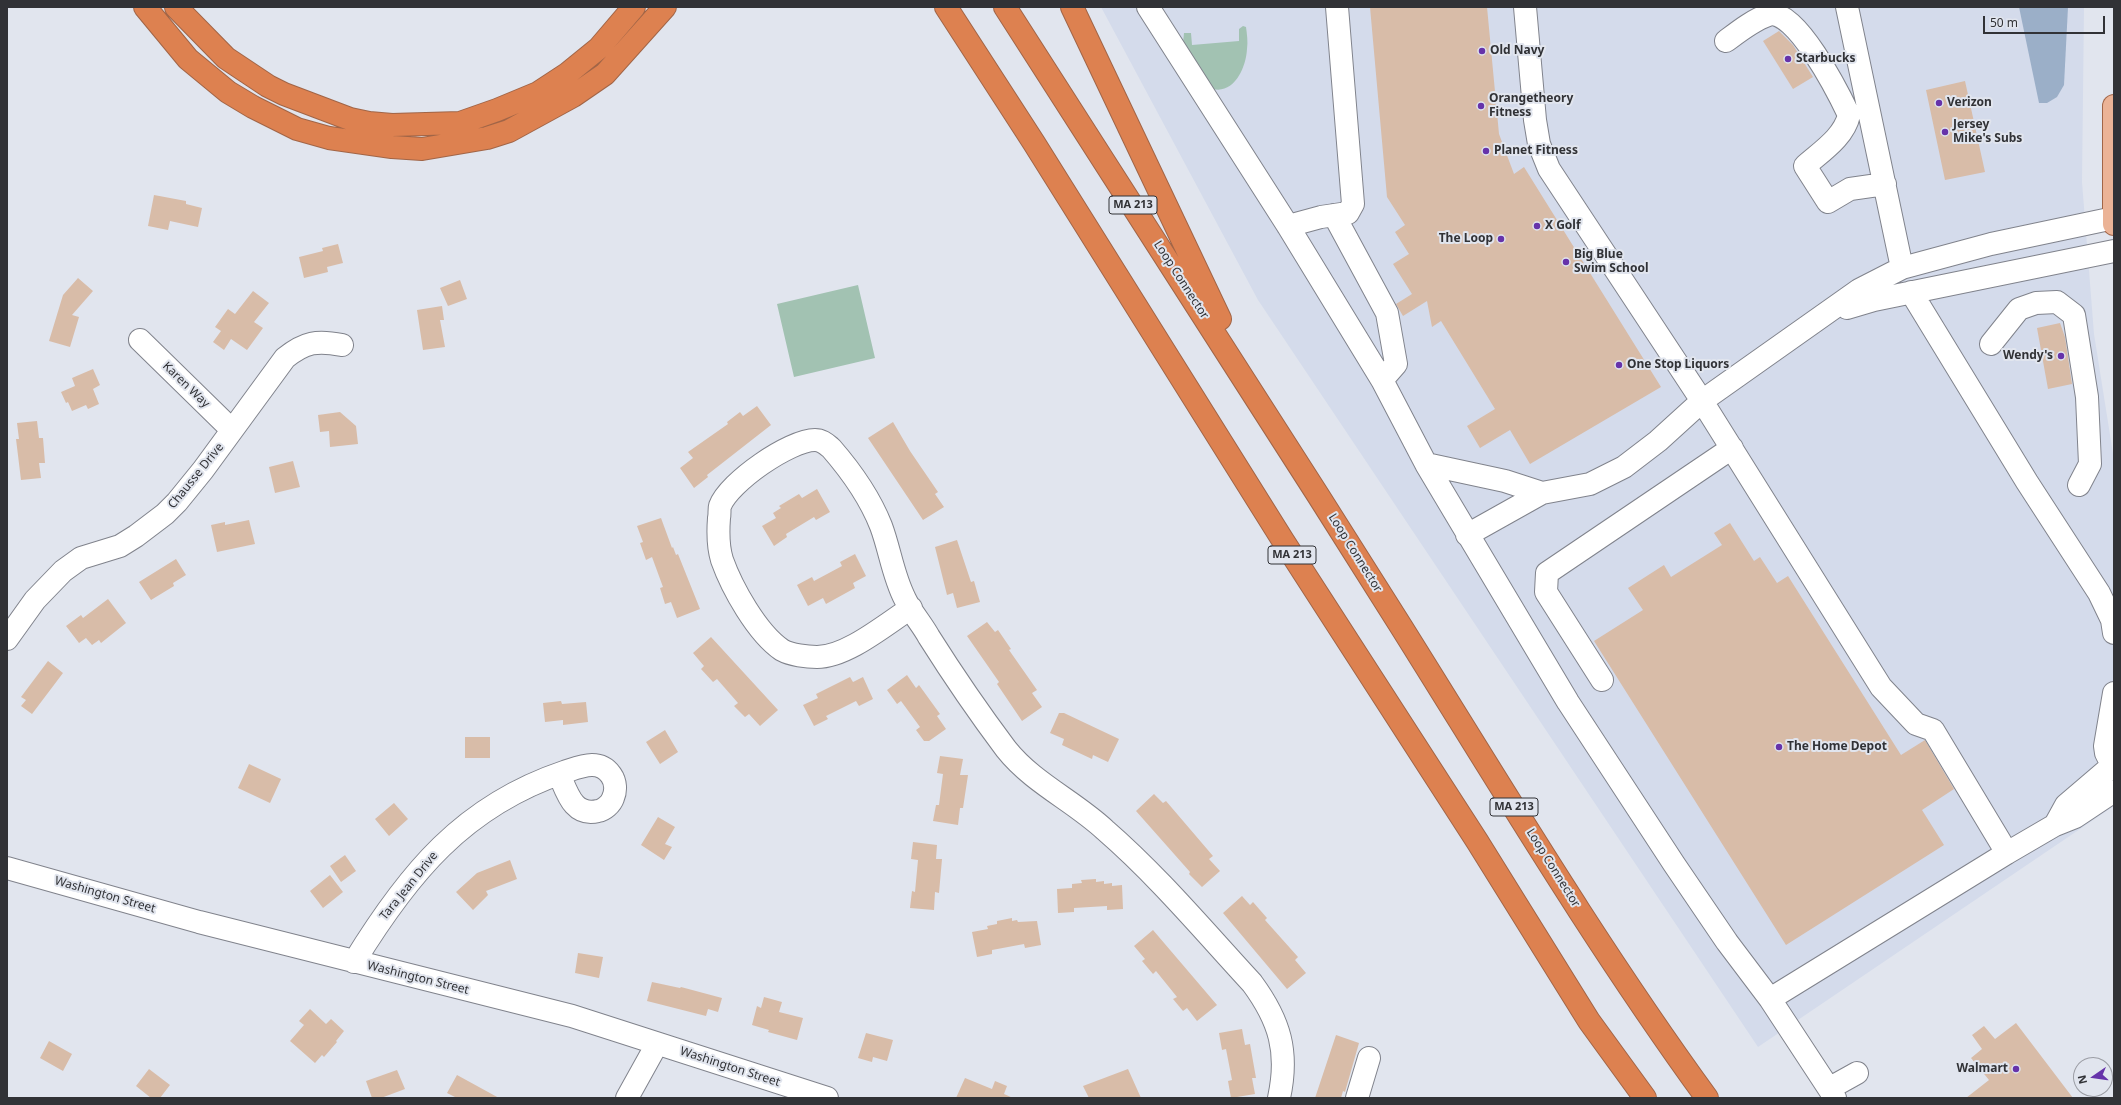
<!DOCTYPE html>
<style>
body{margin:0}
#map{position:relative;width:2121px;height:1105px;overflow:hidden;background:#e1e5ee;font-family:"Noto Sans",sans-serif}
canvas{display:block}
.frame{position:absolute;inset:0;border:8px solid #313236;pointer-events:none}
.north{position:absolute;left:2073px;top:1057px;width:40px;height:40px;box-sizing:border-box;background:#e1e5ee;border:1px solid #9b9da4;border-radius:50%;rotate:257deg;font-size:11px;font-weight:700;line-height:16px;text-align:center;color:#313236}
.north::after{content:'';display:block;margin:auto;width:14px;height:18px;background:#63a;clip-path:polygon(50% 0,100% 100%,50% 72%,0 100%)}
.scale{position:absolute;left:1983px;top:16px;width:122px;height:18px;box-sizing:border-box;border:2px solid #313236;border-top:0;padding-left:5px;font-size:12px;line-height:14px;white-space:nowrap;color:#313236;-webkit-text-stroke:3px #e1e5ee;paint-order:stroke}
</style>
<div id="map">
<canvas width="2121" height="1105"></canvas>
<div class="frame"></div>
<div class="north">N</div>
<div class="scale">50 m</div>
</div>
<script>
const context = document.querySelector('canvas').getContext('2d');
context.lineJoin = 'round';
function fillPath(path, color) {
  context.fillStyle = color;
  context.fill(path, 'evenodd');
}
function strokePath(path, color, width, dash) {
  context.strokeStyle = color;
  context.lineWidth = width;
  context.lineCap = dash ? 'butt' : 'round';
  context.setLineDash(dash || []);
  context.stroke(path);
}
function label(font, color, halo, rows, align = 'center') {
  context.font = font + ' "Noto Sans",sans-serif';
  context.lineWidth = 4;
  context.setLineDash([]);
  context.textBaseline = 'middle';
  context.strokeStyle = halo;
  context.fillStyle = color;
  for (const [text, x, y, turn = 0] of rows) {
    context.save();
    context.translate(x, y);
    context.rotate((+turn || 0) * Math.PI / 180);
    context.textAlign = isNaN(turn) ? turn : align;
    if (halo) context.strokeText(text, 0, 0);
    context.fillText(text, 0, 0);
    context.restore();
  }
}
const built = new Path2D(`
 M 1101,7 L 2084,7 L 2082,182 L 2094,334 L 2114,460 L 2114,806 L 1758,1047 L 1258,300 Z`);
const green = new Path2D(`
 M 1243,26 L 1246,27 C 1247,34 1248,42 1247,49 C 1246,68 1234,94 1213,89 L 1183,43 L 1184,33 L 1191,33 L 1192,45 L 1239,41 L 1239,29 Z
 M 858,285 L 875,358 L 794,377 L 777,304 Z`);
const water = new Path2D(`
 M 2019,7 L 2068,7 L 2064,85 L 2057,97 L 2047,103 L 2039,103 Z`);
const building = new Path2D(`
 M 1370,7 L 1487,7 L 1499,134 L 1514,174 L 1524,167 L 1661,387 L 1530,464 L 1510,430 L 1480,448 L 1467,426 L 1495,409 L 1441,321 L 1432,327 L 1427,301 L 1403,316 L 1396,304 L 1412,294 L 1393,264 L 1409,254 L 1395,232 L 1405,225 L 1387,197 Z
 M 1779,31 L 1793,45 L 1813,77 L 1793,89 L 1763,41 Z
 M 1965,81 L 1985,172 L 1945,180 L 1926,90 Z
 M 154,195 L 186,201 L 186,204 L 202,208 L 198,227 L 170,221 L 168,230 L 148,226 Z
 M 338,244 L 343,263 L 327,267 L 328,272 L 304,278 L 299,257 L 323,251 L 322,248 Z
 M 78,278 L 93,291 L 72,315 L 79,317 L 70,347 L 49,341 L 63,295 Z
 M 460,280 L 467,299 L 448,306 L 440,288 Z
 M 253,291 L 269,303 L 254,322 L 263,328 L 247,350 L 231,339 L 224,350 L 213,342 L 221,331 L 215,327 L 228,309 L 235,314 Z
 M 442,306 L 444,320 L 440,320 L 445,347 L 423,350 L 417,310 Z
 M 2060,323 L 2065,337 L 2072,384 L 2048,389 L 2037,328 Z
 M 93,369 L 100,385 L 93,389 L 99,404 L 88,409 L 86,405 L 72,411 L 68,402 L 66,403 L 61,392 L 75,386 L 72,378 Z
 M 757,406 L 771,425 L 707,475 L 708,477 L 694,488 L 680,468 L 693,458 L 688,452 L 728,424 L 727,422 L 740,412 L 743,416 Z
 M 340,412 L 356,426 L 358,444 L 330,447 L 329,431 L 320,432 L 318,415 Z
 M 37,421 L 39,438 L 43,438 L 45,463 L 39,463 L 41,478 L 21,480 L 16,439 L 19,439 L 17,423 Z
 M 893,422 L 910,451 L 938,492 L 935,494 L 944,507 L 923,520 L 868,438 Z
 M 293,461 L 300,487 L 275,493 L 269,467 Z
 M 817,489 L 830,512 L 816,520 L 814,517 L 786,534 L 787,537 L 774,546 L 762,526 L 776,518 L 773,513 L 781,508 L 779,506 L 799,494 L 802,498 Z
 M 661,518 L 672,548 L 673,547 L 676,555 L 678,554 L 700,609 L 677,618 L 671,602 L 665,604 L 660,588 L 663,587 L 652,557 L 646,560 L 640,543 L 643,542 L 637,526 Z
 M 249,520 L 255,544 L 217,552 L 211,525 L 225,522 L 225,525 Z
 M 1730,523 L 1754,561 L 1760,557 L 1777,583 L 1788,576 L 1901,755 L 1925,740 L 1954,789 L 1922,810 L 1944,845 L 1786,945 L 1594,641 L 1643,610 L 1628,588 L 1664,565 L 1671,577 L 1722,545 L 1714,533 Z
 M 957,540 L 971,582 L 974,581 L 980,602 L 957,608 L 953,593 L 947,595 L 935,547 Z
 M 855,554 L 866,576 L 853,583 L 855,588 L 826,604 L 823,598 L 808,606 L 797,585 L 812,577 L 814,581 L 842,566 L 840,562 Z
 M 176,559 L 186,575 L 173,583 L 174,586 L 151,600 L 139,582 Z
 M 108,599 L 126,623 L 101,643 L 99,640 L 92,645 L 86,638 L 79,643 L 66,626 L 81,615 L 83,618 Z
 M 987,622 L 995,632 L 998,630 L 1011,649 L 1009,650 L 1037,690 L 1032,693 L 1042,707 L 1022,721 L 997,684 L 999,682 L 967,636 Z
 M 711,637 L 778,710 L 760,726 L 749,714 L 745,717 L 734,706 L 738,703 L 717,679 L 713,682 L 701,669 L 704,666 L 693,653 Z
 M 48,661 L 63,673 L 32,714 L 21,706 L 26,700 L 21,697 Z
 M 907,675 L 916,688 L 919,685 L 940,714 L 937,716 L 946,729 L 929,741 L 924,741 L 916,730 L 920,727 L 901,701 L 897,704 L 887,690 Z
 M 850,677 L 853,682 L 863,677 L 873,699 L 859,706 L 856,701 L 826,716 L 828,719 L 814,726 L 803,705 L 818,698 L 816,694 Z
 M 561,701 L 562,704 L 586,702 L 588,722 L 563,725 L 563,720 L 545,722 L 543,703 Z
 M 1059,713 L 1064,713 L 1119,739 L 1108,762 L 1093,755 L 1092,759 L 1062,745 L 1064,739 L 1050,733 Z
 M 665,730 L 678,752 L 660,764 L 646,742 Z
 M 465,737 L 490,737 L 490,758 L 465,758 Z
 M 940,756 L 963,759 L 960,775 L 968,775 L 963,808 L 960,808 L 958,825 L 933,821 L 936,805 L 939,805 L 943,774 L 937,773 Z
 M 249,764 L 281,779 L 270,803 L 238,788 Z
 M 1154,794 L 1163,803 L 1166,801 L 1213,856 L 1209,859 L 1220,871 L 1202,887 L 1189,874 L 1190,872 L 1136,811 Z
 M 394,803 L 408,819 L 389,836 L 375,819 Z
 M 658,817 L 675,827 L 665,844 L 672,847 L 664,860 L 641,845 Z
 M 913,842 L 937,845 L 936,859 L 942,859 L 939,893 L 935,892 L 934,910 L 910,908 L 912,891 L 915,892 L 918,860 L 911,859 Z
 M 345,855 L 356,871 L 341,882 L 330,866 Z
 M 510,860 L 517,879 L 486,891 L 488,895 L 473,910 L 456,892 L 477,873 Z
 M 330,875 L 343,892 L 323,908 L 310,891 Z
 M 1096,879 L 1096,882 L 1104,881 L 1104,884 L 1112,883 L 1112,886 L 1122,885 L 1123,909 L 1107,910 L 1107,906 L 1074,908 L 1074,912 L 1058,913 L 1057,889 L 1072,888 L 1072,884 L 1082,883 L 1081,880 Z
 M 1242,896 L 1250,905 L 1253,902 L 1267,918 L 1265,920 L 1298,957 L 1295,960 L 1306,973 L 1287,989 L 1223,913 Z
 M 1012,918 L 1012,921 L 1017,920 L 1018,922 L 1037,921 L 1041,945 L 1025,948 L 1024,944 L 992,950 L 992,954 L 977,957 L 972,932 L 988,929 L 987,926 L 997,924 L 997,921 Z
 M 1153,930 L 1217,1005 L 1197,1021 L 1187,1008 L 1183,1011 L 1173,999 L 1177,997 L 1156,971 L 1153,974 L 1142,961 L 1145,959 L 1134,946 Z
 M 578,953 L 603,957 L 599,978 L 575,973 Z
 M 652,982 L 680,988 L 681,987 L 722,998 L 718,1012 L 708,1009 L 706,1016 L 647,1001 Z
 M 764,997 L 782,1002 L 779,1012 L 803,1018 L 797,1040 L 768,1032 L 769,1030 L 752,1025 L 757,1006 L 761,1008 Z
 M 310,1009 L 326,1024 L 331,1019 L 344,1031 L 336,1041 L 337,1042 L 324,1057 L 322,1055 L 315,1063 L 290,1041 L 304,1025 L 299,1021 Z
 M 2016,1023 L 2073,1098 L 1966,1098 L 1989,1080 L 1971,1058 L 1982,1049 L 1972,1035 L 1984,1026 L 1995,1039 Z
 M 1242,1029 L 1245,1045 L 1250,1044 L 1256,1078 L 1252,1078 L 1255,1094 L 1231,1098 L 1228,1081 L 1232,1080 L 1226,1049 L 1222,1050 L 1219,1033 Z
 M 866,1033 L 893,1040 L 887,1061 L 873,1057 L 872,1062 L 858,1058 Z
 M 1336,1035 L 1359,1043 L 1345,1092 L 1343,1091 L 1341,1098 L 1315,1098 Z
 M 49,1041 L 72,1054 L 63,1071 L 40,1058 Z
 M 149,1069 L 170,1085 L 160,1098 L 151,1098 L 136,1086 Z
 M 1128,1069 L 1141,1098 L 1089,1098 L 1083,1086 Z
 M 397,1070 L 405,1089 L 381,1098 L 372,1098 L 366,1081 Z
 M 457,1075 L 499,1098 L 457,1098 L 447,1093 Z
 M 965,1078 L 992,1089 L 995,1081 L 1007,1086 L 1004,1094 L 1013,1098 L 956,1098 Z`);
const minor = new Path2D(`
 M 1148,7 L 1288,226 L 1382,380 L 1426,464 L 1568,702 L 1674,864 L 1727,942 L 1770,999 L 1835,1098
 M 1525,7 L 1535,120 L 1539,144 L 1549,169 L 1702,401 L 1881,687 L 1916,724 L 1933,730 L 2007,853
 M 1847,7 L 1902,268
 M 1726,41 C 1738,32 1753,20 1768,15 C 1795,6 1839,94 1849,115 C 1844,137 1822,151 1805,166 L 1828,202 L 1850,189 L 1885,184
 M 1334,215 L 1387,313 L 1396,364 L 1382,380
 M 1288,226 L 1321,217 L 1348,213 L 1353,204 L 1337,7
 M 1911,292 L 2027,482 L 2099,593 L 2112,620 L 2114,633
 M 1847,308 L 1874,300 L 2114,251
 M 140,340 L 232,430
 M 1991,344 L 2019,309 L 2036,303 L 2057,302 L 2074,315 L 2087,397 L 2090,464 L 2079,485
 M 1426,464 L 1505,481 L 1542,493
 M 1467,535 L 1542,493 L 1590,484 L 1624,467 L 1658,441 L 1702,401 L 1859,290 L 1902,268 L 1991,244 L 2114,218
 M 911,608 C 886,624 847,657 817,657 C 807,657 791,655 782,650 C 757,633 732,588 722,560 C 718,547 718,531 719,518 C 720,514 719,509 720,506 C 729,482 790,440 815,440 C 822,440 826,444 831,448 C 851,471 870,498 881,526 C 890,550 893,576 905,599 C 911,612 922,624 929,637 C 953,675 979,713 1006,749 C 1033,783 1074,801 1105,830 C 1158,876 1204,931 1252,983 C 1280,1021 1289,1052 1279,1098
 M 7,639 L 35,600 L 63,571 L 81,558 L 120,546 L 136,536 L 165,514 L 177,502 L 203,470 L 285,358 C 305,342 317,340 342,345
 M 1602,680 L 1546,592 L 1547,573 L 1732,448
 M 2114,693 L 2105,746 L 2106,753 L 2114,769
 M 2055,825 L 2066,805 L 2114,764
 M 7,868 L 199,922 L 572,1016 L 827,1098
 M 354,962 C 408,874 463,806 564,772 C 580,767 599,758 611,775 C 616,782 616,791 613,798 C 611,804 604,810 598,811 C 573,817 567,792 559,774
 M 1770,999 L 2007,853 L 2055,825 L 2075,817 L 2114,791
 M 1830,1088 L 1857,1073
 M 627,1098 L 657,1044
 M 1357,1098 L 1369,1058`);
const major = new Path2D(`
 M 2114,106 L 2114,224`);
const highway = new Path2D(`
 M 145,7 L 188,59 L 228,92 L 253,107 L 297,129 L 329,138 L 392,147 L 422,149 L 487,138 L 509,131 L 573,96 L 605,74 L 665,7
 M 176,7 L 226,58 L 268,86 L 284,94 L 350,119 L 369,123 L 392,125 L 460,123 L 497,110 L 538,93 L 567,74 L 599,48 L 634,7
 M 946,7 L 1034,143 L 1282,539 L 1477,841 L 1589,1021 L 1645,1098
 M 1005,7 C 1138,213 1271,420 1402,628 C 1501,786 1597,947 1707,1098
 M 1072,7 L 1220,319`);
const markers = [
 [1482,51,4,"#63a"],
 [1788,59,4,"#63a"],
 [1939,103,4,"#63a"],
 [1481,106,4,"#63a"],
 [1945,132,4,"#63a"],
 [1486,151,4,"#63a"],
 [1537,226,4,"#63a"],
 [1501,239,4,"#63a"],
 [1566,262,4,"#63a"],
 [2061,356,4,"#63a"],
 [1619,365,4,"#63a"],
 [1779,747,4,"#63a"],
 [2016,1069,4,"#63a"]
];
const shields = [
 [1133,205,48],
 [1292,555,48],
 [1514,807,48]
];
const shieldNames = [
 ["MA 213",1133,205],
 ["MA 213",1292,555],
 ["MA 213",1514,807]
];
const poiNames = [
 ["Old Navy",1490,51],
 ["Starbucks",1796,59],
 ["Orangetheory",1489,99],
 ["Fitness",1489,113],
 ["Verizon",1947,103],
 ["Jersey",1953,125],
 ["Mike's Subs",1953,139],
 ["Planet Fitness",1494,151],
 ["X Golf",1545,226],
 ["The Loop",1493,239,"right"],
 ["Big Blue",1574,255],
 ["Swim School",1574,269],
 ["Wendy's",2053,356,"right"],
 ["One Stop Liquors",1627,365],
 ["The Home Depot",1787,747],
 ["Walmart",2008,1069,"right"]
];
const streetNames = [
 ["Loop Connector",1181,280,57],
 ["Karen Way",186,385,44],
 ["Chausse Drive",196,476,-51],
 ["Loop Connector",1355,553,58],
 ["Loop Connector",1553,868,58],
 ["Tara Jean Drive",409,886,-51],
 ["Washington Street",105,895,16],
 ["Washington Street",418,978,14],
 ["Washington Street",730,1067,18]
];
fillPath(built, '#d4dbeb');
fillPath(green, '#a2c2b2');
fillPath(water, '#9bafc8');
fillPath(building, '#d8bca8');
strokePath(minor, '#80838c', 24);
strokePath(major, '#a16547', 24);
strokePath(highway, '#a16547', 24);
strokePath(minor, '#fff', 22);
strokePath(major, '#ebb396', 22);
strokePath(highway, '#dd8150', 22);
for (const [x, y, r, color] of markers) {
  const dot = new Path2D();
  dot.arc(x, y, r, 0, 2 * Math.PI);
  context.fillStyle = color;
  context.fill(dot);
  strokePath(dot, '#e1e5ee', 1.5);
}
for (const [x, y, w] of shields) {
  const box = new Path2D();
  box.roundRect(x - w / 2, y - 9, w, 18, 3);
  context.fillStyle = '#e1e5ee';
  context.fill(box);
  strokePath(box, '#313236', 1);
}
label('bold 11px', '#313236', null, shieldNames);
label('bold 12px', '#313236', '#e1e5ee', poiNames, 'left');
label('12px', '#313236', '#e1e5ee', streetNames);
</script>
